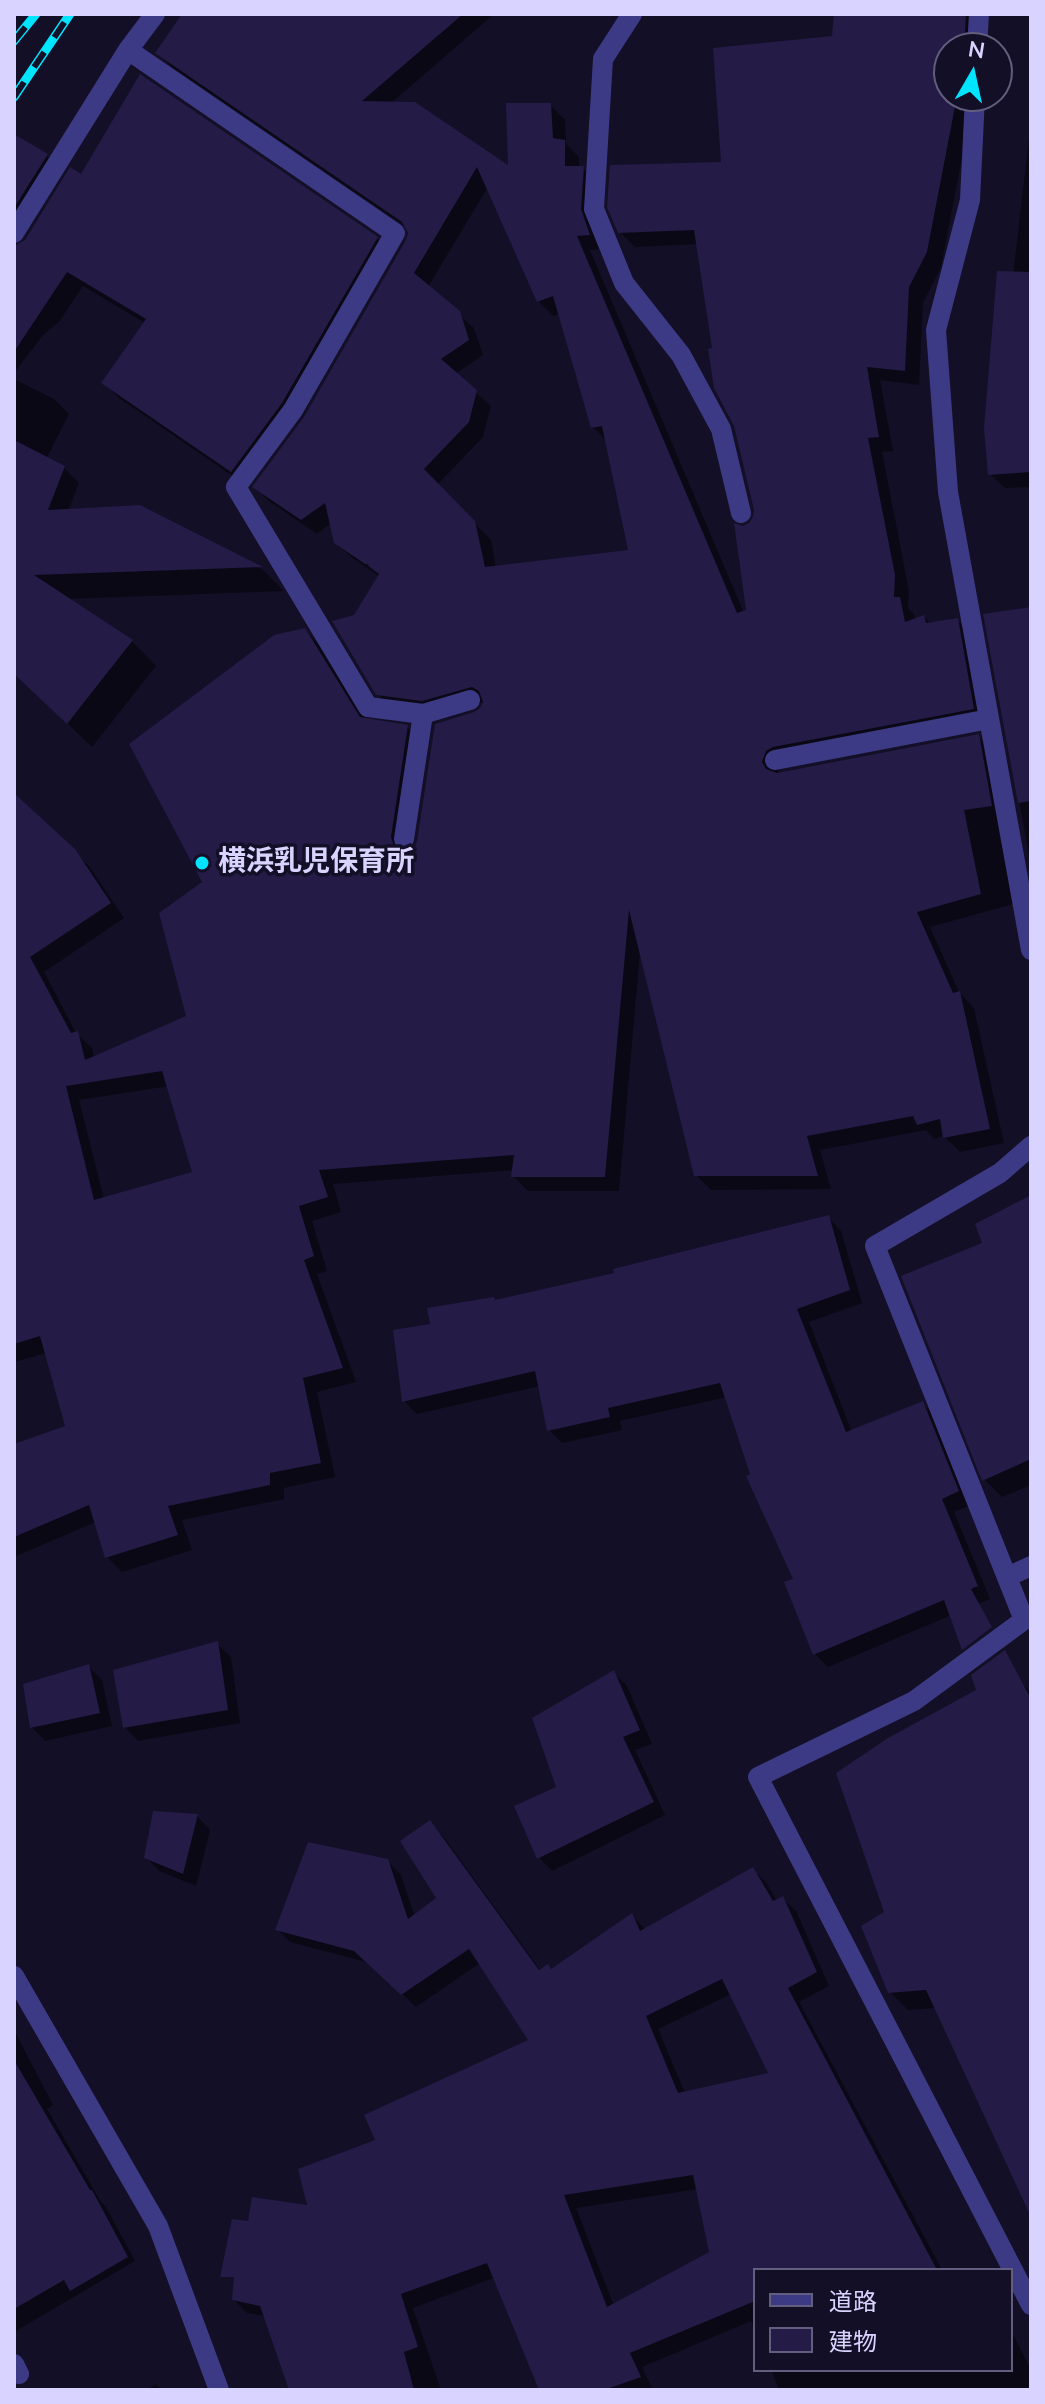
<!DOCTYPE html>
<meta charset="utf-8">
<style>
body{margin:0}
#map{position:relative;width:1045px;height:2404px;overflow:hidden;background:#130f26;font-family:"Nunito Sans","Noto Sans JP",sans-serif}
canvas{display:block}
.frame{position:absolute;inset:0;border:16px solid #d9d4ff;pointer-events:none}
.legend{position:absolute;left:753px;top:2268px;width:260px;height:104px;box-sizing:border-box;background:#130f26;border:2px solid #625e7d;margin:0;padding:10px 14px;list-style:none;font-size:24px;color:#d9d4ff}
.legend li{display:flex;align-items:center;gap:16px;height:40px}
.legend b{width:40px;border:2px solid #625e7d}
.north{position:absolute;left:933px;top:32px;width:80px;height:80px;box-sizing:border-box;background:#130f26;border:2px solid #625e7d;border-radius:50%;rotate:9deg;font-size:22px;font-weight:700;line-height:32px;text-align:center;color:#d9d4ff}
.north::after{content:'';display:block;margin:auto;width:28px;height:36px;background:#00e5ff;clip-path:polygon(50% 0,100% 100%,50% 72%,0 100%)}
</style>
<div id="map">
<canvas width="1045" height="2404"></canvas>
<div class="frame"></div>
<ul class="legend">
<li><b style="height:10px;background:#3d3a85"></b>道路</li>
<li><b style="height:22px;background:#241b47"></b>建物</li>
</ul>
<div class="north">N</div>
</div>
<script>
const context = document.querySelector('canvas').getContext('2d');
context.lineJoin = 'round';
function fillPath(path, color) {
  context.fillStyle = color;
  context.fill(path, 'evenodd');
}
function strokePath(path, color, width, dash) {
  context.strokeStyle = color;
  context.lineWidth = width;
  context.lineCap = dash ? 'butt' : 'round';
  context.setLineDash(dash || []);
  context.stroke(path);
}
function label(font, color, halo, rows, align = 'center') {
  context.font = font + ' "Nunito Sans","Noto Sans JP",sans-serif';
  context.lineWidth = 7;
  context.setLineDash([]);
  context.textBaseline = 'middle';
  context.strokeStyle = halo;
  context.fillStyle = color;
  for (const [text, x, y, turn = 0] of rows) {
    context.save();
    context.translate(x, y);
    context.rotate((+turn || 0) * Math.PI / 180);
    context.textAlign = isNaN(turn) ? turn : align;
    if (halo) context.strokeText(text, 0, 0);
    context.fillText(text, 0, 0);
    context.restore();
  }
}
const shadow = new Path2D(`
 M 185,14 L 494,14 L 390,104 L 510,169 L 550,105 L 565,120 L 566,144 L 579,157 L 579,168 L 583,168 L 597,182 L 604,249 L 590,250 L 744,613 L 749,612 L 743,528 L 751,524 L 756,510 L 735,425 L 714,350 L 698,244 L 635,247 L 620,232 L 723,164 L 833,38 L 836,14 L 990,14 L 983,21 L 980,48 L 949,48 L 949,96 L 974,96 L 941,267 L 923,303 L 919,385 L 880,380 L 893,451 L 882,452 L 909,591 L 908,609 L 914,614 L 915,620 L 924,617 L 931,624 L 957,620 L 972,635 L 988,723 L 780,765 L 777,775 L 978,736 L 993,751 L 1020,902 L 930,927 L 959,992 L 974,1008 L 1004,1143 L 960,1152 L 944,1136 L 934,1139 L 926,1130 L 820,1150 L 831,1189 L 711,1190 L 696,1175 L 640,952 L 619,1191 L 528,1191 L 514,1177 L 514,1170 L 333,1184 L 341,1212 L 312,1221 L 327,1271 L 317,1274 L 356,1382 L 317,1392 L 335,1477 L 284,1488 L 284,1499 L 182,1520 L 192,1550 L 122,1572 L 107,1557 L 96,1522 L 14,1557 L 14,1447 L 67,1427 L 46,1353 L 14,1362 L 14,833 L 73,851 L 89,866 L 124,918 L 44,972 L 76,1033 L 92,1048 L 94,1058 L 188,1017 L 205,882 L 305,630 L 320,645 L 366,720 L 407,727 L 422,742 L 405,854 L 416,848 L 476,714 L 487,701 L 438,715 L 393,709 L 377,694 L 356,617 L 380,577 L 351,557 L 336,542 L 331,523 L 317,534 L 269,501 L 255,487 L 306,418 L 408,240 L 409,229 L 172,67 L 157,52 ZM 488,187 L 538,301 L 553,316 L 560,313 L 593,427 L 608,442 L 631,552 L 496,568 L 491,540 L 437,485 L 483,437 L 491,406 L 455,374 L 483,355 L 474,328 L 428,287 ZM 169,1086 L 195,1173 L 104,1199 L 79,1100 Z
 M 1031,121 L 1031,487 L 1005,488 L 990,474 Z
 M 14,136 L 47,156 L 62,171 L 17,243 L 17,247 L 20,247 L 82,176 L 376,238 L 392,254 L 247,486 L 119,398 L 104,383 L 145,323 L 83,286 L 59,322 L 43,335 L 14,373 Z
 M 14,379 L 54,399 L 69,414 L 46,459 L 64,468 L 79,483 L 68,511 L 139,507 L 262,569 L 284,591 L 66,599 L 132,641 L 156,666 L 92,747 L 14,672 Z
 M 1031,609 L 1031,866 L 986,616 Z
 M 1031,1197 L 1031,1485 L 1002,1497 L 984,1479 L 985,1244 Z
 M 828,1217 L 841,1231 L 862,1303 L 809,1322 L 852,1432 L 922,1403 L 936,1417 L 971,1505 L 954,1512 L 990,1599 L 828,1667 L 815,1654 L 787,1583 L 796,1580 L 753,1475 L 727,1397 L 620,1421 L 622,1430 L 562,1443 L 549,1430 L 540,1386 L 417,1414 L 404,1401 L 432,1326 L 496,1302 L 616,1275 Z
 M 217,1644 L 231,1657 L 240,1723 L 138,1741 L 125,1727 Z
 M 89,1667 L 102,1680 L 112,1726 L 45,1741 L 32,1727 Z
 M 614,1673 L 627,1686 L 652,1744 L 635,1750 L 665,1815 L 552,1871 L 539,1857 L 559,1788 Z
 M 1012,1673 L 1031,1693 L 1031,2205 L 936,2008 L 908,2010 L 890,1992 L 887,1913 Z
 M 197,1816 L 210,1830 L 196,1886 L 159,1871 L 146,1857 Z
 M 430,1823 L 443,1836 L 541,1971 L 552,1971 L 632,1916 L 646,1930 L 752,1869 L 766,1882 L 777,1901 L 782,1898 L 796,1911 L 829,1986 L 799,2002 L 942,2270 L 755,2270 L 755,2330 L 751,2321 L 642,2367 L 653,2390 L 541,2390 L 496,2277 L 413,2308 L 441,2390 L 291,2390 L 266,2316 L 247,2313 L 234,2300 L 310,2206 L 378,2141 L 531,2041 L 480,1963 L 416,2007 L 370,1963 L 290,1942 L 277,1929 L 387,1861 L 401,1875 L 415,1917 L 439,1899 ZM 731,1994 L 771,2075 L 685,2093 L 658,2029 ZM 698,2189 L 711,2253 L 614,2306 L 576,2208 Z
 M 14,2030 L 53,2105 L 47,2109 L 101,2202 L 106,2207 L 135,2261 L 14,2332 Z
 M 1011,2330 L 1031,2370 L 1031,2390 L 779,2390 L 771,2370 L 1011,2370 Z
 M 156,2384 L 162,2390 L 146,2390 Z`);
const building = new Path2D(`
 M 182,14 L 463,14 L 362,101 L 415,102 L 508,165 L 506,103 L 551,103 L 553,138 L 565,140 L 565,166 L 584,166 L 581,209 L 590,235 L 577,236 L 737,613 L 746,610 L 734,523 L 743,526 L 749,523 L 753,517 L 754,510 L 734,426 L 714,388 L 708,349 L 712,348 L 694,230 L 618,233 L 607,207 L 610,165 L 721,162 L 713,48 L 832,36 L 834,14 L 966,14 L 964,48 L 949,48 L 949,96 L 957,96 L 927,252 L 909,287 L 905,371 L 867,367 L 879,437 L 868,438 L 895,575 L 894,597 L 900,597 L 905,622 L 924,615 L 926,623 L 958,618 L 974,709 L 773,747 L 766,751 L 762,762 L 766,769 L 777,773 L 979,734 L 992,806 L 964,810 L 981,894 L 917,912 L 953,993 L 960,991 L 990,1129 L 943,1138 L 940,1119 L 917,1125 L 913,1116 L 807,1136 L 818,1176 L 694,1176 L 629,910 L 605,1177 L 511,1177 L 514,1155 L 319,1170 L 328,1197 L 299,1206 L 314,1256 L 304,1260 L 343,1368 L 303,1378 L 321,1463 L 270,1473 L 270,1485 L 168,1506 L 178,1535 L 105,1558 L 89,1505 L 14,1537 L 14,1444 L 65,1426 L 40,1336 L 14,1344 L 14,793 L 75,849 L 111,903 L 30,957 L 71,1033 L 78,1031 L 85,1060 L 186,1016 L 159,913 L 202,882 L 129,744 L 274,635 L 305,628 L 360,717 L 408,725 L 391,837 L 395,849 L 401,852 L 408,851 L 414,848 L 417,841 L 435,724 L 474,712 L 480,708 L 483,702 L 479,691 L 472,687 L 422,701 L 376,695 L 332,621 L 354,615 L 379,574 L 367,565 L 369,564 L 365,564 L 334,543 L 325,503 L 301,520 L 252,487 L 304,417 L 406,240 L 408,233 L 402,222 L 155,53 ZM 477,167 L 537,302 L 553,296 L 591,428 L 602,426 L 628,550 L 485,567 L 475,521 L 424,469 L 469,422 L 477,390 L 441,359 L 469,340 L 460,311 L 414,273 ZM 162,1071 L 192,1172 L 94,1200 L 66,1086 Z
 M 140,74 L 378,237 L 282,403 L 231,472 L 101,383 L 146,319 L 67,272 L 14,352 L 14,246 L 25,240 L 70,167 L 81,174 Z
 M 14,134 L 48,154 L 14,208 Z
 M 997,271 L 1031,272 L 1031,472 L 988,475 L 984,428 Z
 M 14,440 L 65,466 L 48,510 L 140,505 L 263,567 L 34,575 L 133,640 L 67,724 L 14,674 Z
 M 1031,607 L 1031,801 L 1018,803 L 983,614 Z
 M 1031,1195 L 1031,1459 L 982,1481 L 901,1276 L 982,1243 L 975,1224 Z
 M 829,1215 L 850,1290 L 797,1309 L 846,1432 L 923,1401 L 959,1491 L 942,1499 L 978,1586 L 971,1589 L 992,1627 L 962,1650 L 944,1600 L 813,1655 L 784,1582 L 793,1579 L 746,1476 L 750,1474 L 720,1383 L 608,1408 L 610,1417 L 547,1431 L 535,1371 L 402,1402 L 393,1330 L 430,1324 L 427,1308 L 494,1297 L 495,1300 L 614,1273 L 613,1269 Z
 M 218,1641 L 228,1710 L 123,1728 L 113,1670 Z
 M 1005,1650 L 1031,1699 L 1031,2217 L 926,1990 L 888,1993 L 861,1926 L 884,1912 L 836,1773 L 888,1738 L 976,1690 L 971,1675 Z
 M 89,1664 L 100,1713 L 30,1728 L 23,1684 Z
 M 614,1670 L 640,1730 L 623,1737 L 654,1802 L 537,1859 L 514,1806 L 556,1787 L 532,1718 Z
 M 153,1811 L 198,1814 L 183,1874 L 144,1858 Z
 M 430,1820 L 539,1970 L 548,1964 L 551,1969 L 632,1913 L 640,1931 L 753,1867 L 773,1901 L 783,1896 L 817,1972 L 788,1988 L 937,2270 L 755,2270 L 755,2301 L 630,2353 L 641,2377 L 604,2390 L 539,2390 L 487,2263 L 401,2294 L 418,2347 L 404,2352 L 414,2390 L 289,2390 L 260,2306 L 232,2300 L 234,2277 L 220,2277 L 232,2219 L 248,2221 L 252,2197 L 307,2205 L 298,2169 L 375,2140 L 364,2115 L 528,2040 L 469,1949 L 401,1995 L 354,1951 L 275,1930 L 308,1842 L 388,1859 L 408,1919 L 436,1898 L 400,1841 ZM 722,1979 L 768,2073 L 678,2093 L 646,2016 ZM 693,2175 L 709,2252 L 607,2307 L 564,2195 Z
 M 14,2060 L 90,2190 L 92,2190 L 128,2257 L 70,2291 L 64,2280 L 14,2309 Z`);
const minor = new Path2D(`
 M 632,14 L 603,59 L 594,209 L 624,283 L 681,355 L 721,429 L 741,513
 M 977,48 L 979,14
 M 128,50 L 395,233 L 293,410 L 236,487 L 368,707 L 423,714 L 404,839
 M 975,96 L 970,200 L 936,330 L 948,492 L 1031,950
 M 14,233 L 128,50 L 155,14
 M 423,714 L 470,700
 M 775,760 L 989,719
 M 1031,1146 L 1000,1173 L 875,1246 L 1024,1620 L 914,1701 L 758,1777 L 1031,2305
 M 1007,1577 L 1031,1566
 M 14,1976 L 158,2226 L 219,2390
 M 14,2364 L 19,2374`);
const rail = new Path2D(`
 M 14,41 L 36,14
 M 14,97 L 70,14`);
const markers = [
 [202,863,8,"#00e5ff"]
];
const poiNames = [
 ["横浜乳児保育所",218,863]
];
fillPath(shadow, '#0007');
fillPath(building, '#241b47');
strokePath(minor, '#3d3a85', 20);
strokePath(rail, '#00e5ff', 9);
strokePath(rail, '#130f26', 6, [18]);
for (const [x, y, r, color] of markers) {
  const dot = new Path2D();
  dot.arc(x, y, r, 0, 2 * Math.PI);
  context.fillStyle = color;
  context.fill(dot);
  strokePath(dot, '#130f26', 3);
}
label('bold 28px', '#d9d4ff', '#130f26', poiNames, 'left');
</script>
